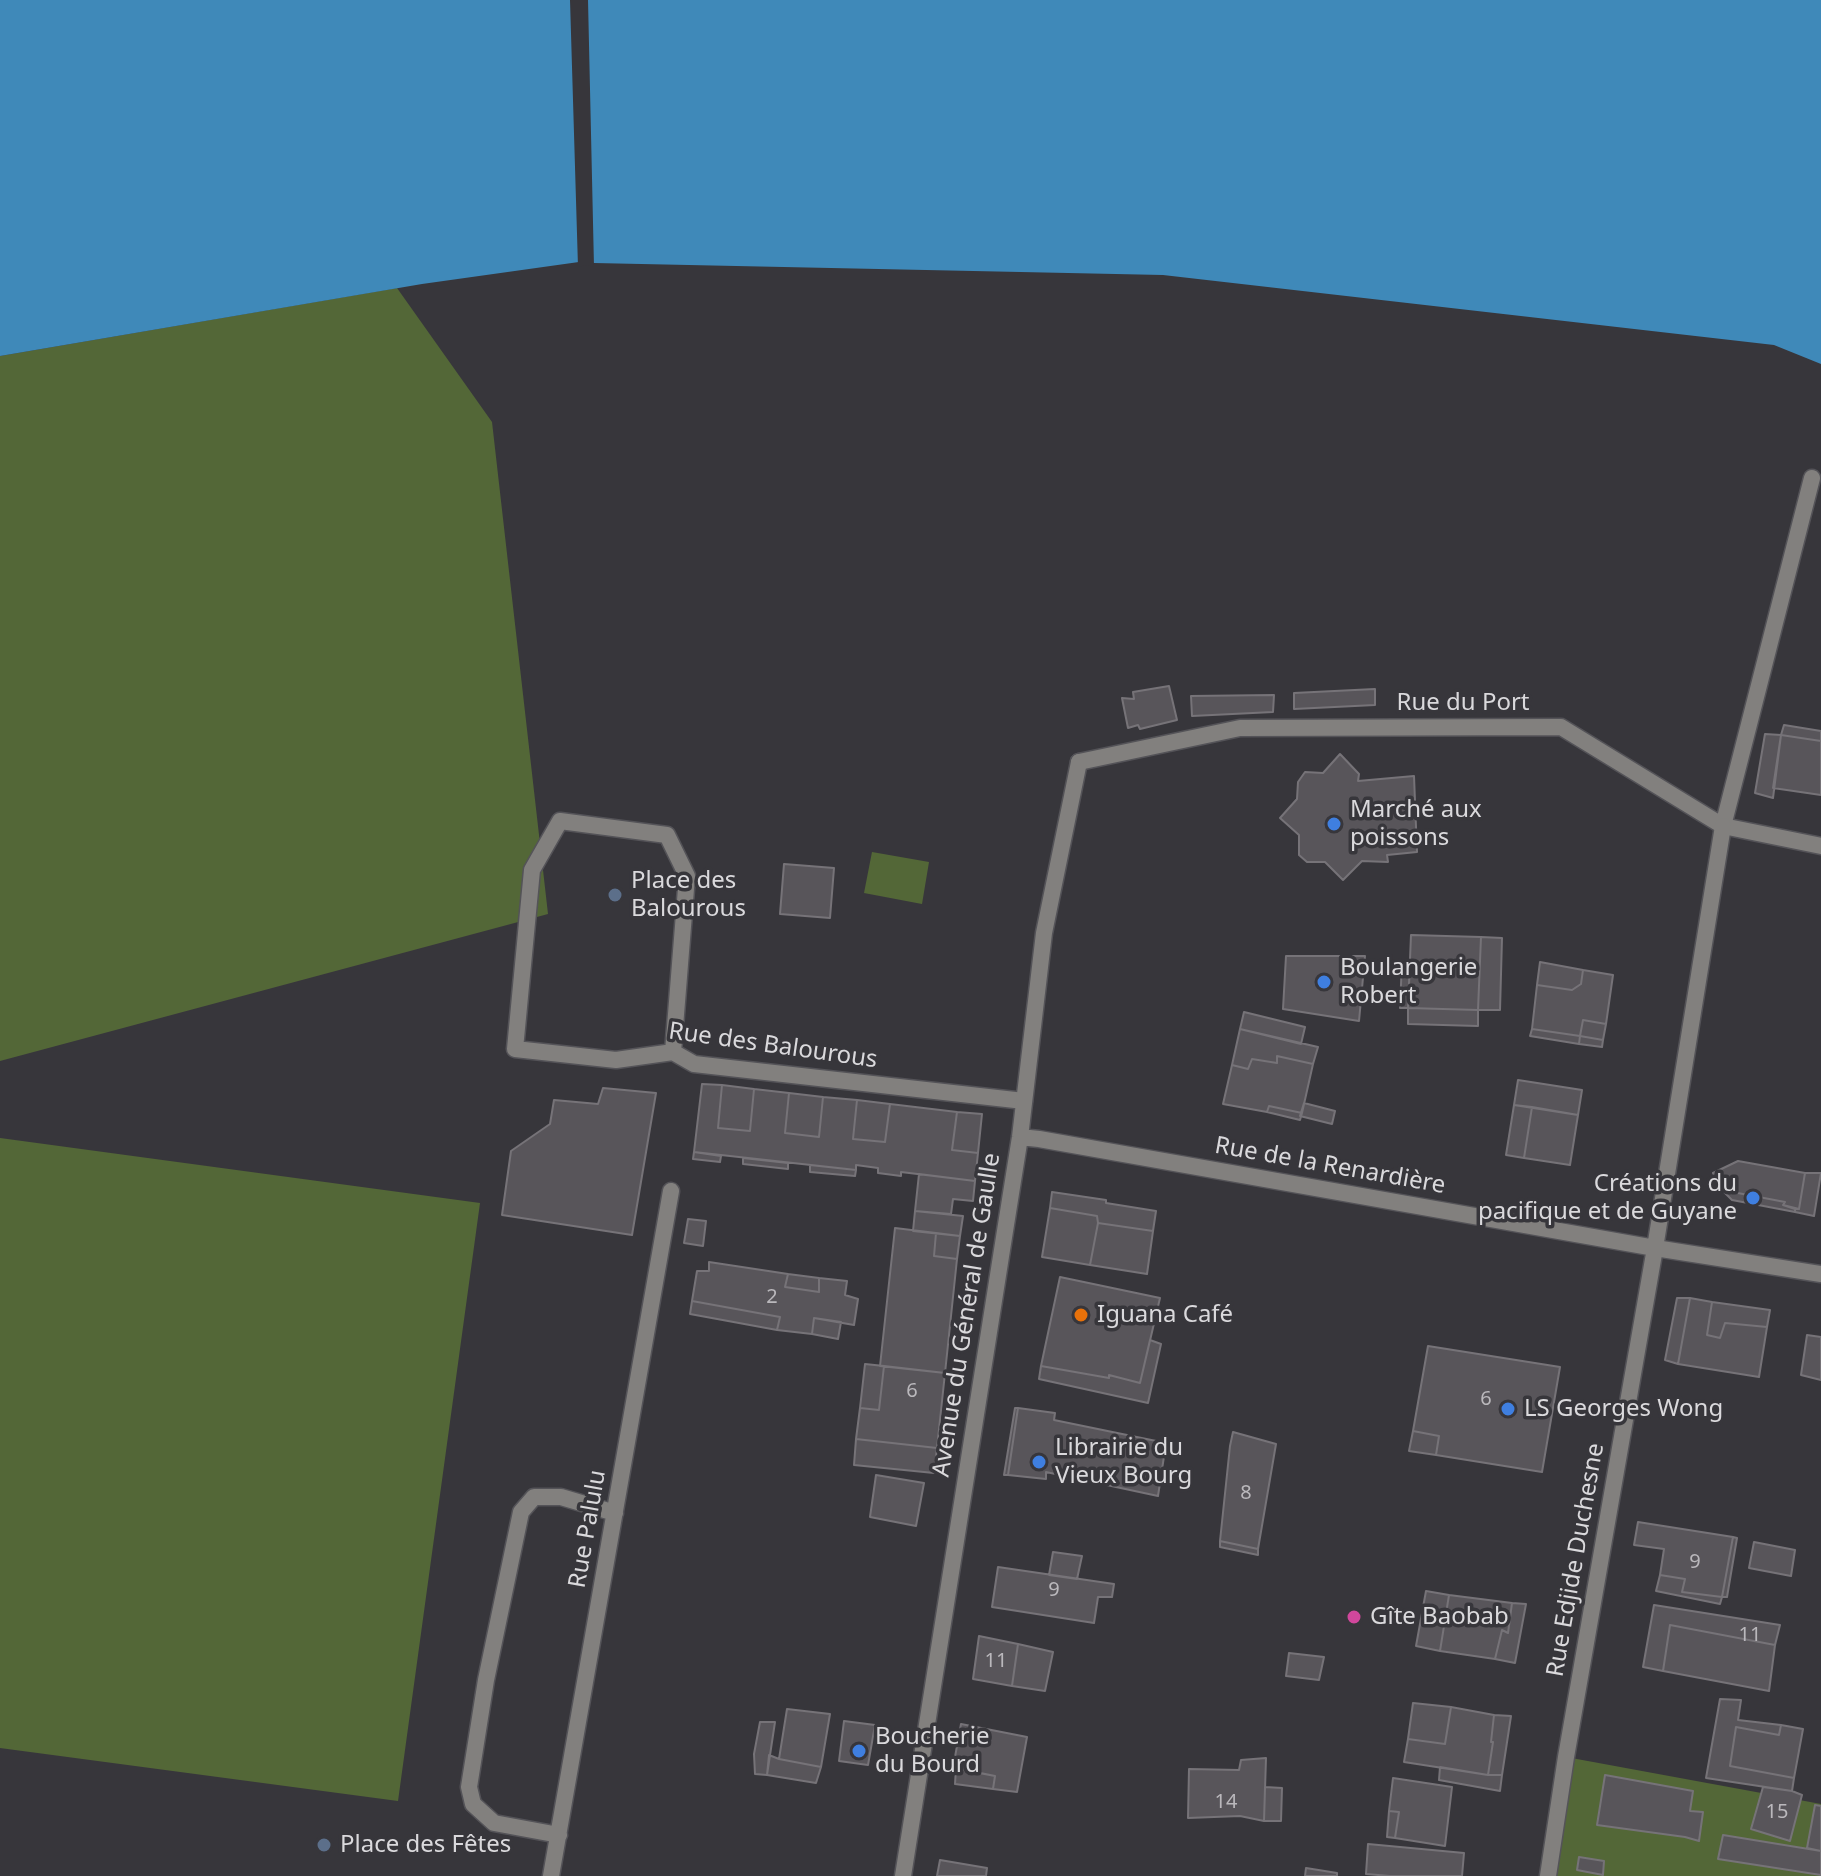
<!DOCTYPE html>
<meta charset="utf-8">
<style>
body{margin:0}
canvas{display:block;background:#37363b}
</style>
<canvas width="1821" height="1876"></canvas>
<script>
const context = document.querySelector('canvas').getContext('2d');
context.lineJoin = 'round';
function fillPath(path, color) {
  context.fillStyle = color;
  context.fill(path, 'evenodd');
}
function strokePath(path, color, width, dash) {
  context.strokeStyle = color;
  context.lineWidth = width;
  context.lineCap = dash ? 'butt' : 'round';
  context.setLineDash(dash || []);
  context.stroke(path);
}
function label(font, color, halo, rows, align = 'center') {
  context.font = font + ' "Noto Sans",sans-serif';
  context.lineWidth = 7;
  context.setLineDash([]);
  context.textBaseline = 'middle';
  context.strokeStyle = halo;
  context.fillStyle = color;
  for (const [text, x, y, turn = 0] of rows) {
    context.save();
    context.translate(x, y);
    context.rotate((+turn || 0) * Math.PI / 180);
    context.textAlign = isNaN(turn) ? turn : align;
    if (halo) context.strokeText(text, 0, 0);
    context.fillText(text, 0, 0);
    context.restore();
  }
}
const green = new Path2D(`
 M 397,288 L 492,422 L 548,914 L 0,1061 L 0,356 Z
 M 872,852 L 929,862 L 922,904 L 864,893 Z
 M 0,1138 L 480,1203 L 398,1801 L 0,1748 Z
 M 1566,1757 L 1821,1804 L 1821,1876 L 1548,1876 Z`);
const water = new Path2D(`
 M 0,0 L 1821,0 L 1821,364 L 1774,345 L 1163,275 L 594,263 L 586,261 L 422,284 L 0,356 Z`);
const pier = new Path2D(`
 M 570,0 L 588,0 L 594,267 L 586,265 L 578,267 Z`);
const building = new Path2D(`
 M 1169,686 L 1177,720 L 1140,729 L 1138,725 L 1128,728 L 1122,698 L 1134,699 L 1133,692 Z
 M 1375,689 L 1375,705 L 1294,709 L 1294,693 Z
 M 1274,695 L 1273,712 L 1192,716 L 1191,696 Z
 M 1784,725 L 1821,731 L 1821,741 L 1781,735 Z
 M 1765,734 L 1781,735 L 1773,798 L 1755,793 Z
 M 1781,735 L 1821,741 L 1821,795 L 1773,788 Z
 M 1340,754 L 1359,774 L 1358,781 L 1414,776 L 1417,852 L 1387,855 L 1388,862 L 1362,861 L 1343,880 L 1325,862 L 1307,862 L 1299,855 L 1299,835 L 1280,818 L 1297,799 L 1298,782 L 1305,772 L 1323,773 Z
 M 784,864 L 834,868 L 830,918 L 780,914 Z
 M 1411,935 L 1481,937 L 1478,1010 L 1408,1008 Z
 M 1481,937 L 1502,938 L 1500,1010 L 1478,1010 Z
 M 1286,956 L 1365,956 L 1359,1021 L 1283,1009 Z
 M 1402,961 L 1410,962 L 1408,1008 L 1400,1008 Z
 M 1540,962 L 1583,970 L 1581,984 L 1572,990 L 1537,985 Z
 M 1583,970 L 1613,975 L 1606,1024 L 1583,1020 L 1580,1036 L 1532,1029 L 1537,985 L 1572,990 L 1581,984 Z
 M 1408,1008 L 1478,1010 L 1478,1026 L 1408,1024 Z
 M 1244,1012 L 1305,1027 L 1301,1044 L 1240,1029 Z
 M 1583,1020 L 1606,1024 L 1603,1040 L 1580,1036 Z
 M 1240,1029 L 1318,1047 L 1313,1064 L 1277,1056 L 1277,1063 L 1252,1059 L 1248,1069 L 1232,1065 Z
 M 1532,1029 L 1580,1036 L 1579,1044 L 1530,1036 Z
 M 1580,1036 L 1603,1040 L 1602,1047 L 1579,1044 Z
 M 1277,1056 L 1313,1064 L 1302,1113 L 1269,1106 L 1267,1112 L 1223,1104 L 1232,1065 L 1248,1069 L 1252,1059 L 1277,1063 Z
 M 1518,1080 L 1582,1090 L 1578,1115 L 1514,1105 Z
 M 702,1084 L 722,1085 L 718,1128 L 750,1131 L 754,1089 L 789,1093 L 785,1133 L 819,1137 L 823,1097 L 857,1100 L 853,1139 L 885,1142 L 890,1104 L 957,1112 L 952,1150 L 978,1153 L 975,1181 L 901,1172 L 901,1176 L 878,1173 L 878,1168 L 856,1165 L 856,1170 L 694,1152 Z
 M 722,1085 L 754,1089 L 750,1131 L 718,1128 Z
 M 603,1088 L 656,1093 L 632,1235 L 502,1215 L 511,1151 L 550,1124 L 554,1100 L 598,1104 Z
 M 789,1093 L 823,1097 L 819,1137 L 785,1133 Z
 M 857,1100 L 890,1104 L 885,1142 L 853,1139 Z
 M 1304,1103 L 1335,1111 L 1332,1124 L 1300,1116 Z
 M 1514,1105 L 1532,1107 L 1524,1158 L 1506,1155 Z
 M 1269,1106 L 1302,1113 L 1300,1120 L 1267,1112 Z
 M 1532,1107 L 1578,1115 L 1570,1165 L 1524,1158 Z
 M 957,1112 L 982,1114 L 978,1153 L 952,1150 Z
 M 694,1152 L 721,1156 L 720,1162 L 693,1159 Z
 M 743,1158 L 788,1163 L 788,1169 L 743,1164 Z
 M 1738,1161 L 1805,1173 L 1799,1209 L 1783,1205 L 1785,1202 L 1722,1190 L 1713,1173 Z
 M 810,1165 L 856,1170 L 855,1176 L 810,1172 Z
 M 1805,1173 L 1821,1173 L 1814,1216 L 1795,1212 L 1795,1209 L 1799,1209 Z
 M 919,1174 L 975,1181 L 973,1201 L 953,1199 L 951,1214 L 915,1211 Z
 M 1722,1190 L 1785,1202 L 1783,1205 L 1795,1209 L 1795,1212 L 1732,1200 Z
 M 1052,1192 L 1106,1200 L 1106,1203 L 1156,1211 L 1153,1231 L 1098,1223 L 1097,1216 L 1050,1208 Z
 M 1050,1208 L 1097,1216 L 1098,1223 L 1090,1265 L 1042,1257 Z
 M 915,1211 L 963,1216 L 960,1236 L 913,1231 Z
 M 688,1219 L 706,1221 L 703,1246 L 684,1243 Z
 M 1098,1223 L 1153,1231 L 1147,1274 L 1090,1265 Z
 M 895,1228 L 936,1233 L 934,1256 L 957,1259 L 945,1373 L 880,1366 Z
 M 936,1233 L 960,1236 L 957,1259 L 934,1256 Z
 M 709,1262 L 788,1274 L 785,1287 L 819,1292 L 819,1278 L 847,1281 L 845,1295 L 858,1299 L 854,1325 L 814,1318 L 812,1334 L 777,1330 L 780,1317 L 692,1301 L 697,1271 L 709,1271 Z
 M 788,1274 L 819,1278 L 819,1292 L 785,1287 Z
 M 1060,1277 L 1160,1298 L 1140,1383 L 1109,1375 L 1109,1378 L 1041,1366 Z
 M 1677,1298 L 1690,1298 L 1678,1364 L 1665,1360 Z
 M 1690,1298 L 1712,1302 L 1707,1335 L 1720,1338 L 1725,1323 L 1767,1327 L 1759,1377 L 1678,1364 Z
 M 692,1301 L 780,1317 L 777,1330 L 690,1314 Z
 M 1712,1302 L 1770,1310 L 1767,1327 L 1725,1323 L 1720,1338 L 1707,1335 Z
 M 814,1318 L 841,1322 L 838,1339 L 812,1334 Z
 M 1807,1335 L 1821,1337 L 1821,1380 L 1801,1375 Z
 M 1150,1340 L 1161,1344 L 1148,1403 L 1039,1379 L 1041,1366 L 1109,1378 L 1109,1375 L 1140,1383 Z
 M 1428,1346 L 1560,1367 L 1542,1472 L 1436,1455 L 1439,1436 L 1413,1431 Z
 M 865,1364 L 884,1366 L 879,1410 L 860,1408 Z
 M 884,1366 L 945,1373 L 937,1448 L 856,1439 L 860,1408 L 879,1410 Z
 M 1015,1408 L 1018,1408 L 1008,1475 L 1004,1475 Z
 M 1018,1408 L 1055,1413 L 1054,1420 L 1166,1443 L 1158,1496 L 1046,1472 L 1046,1479 L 1008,1475 Z
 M 1413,1431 L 1439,1436 L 1436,1455 L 1409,1451 Z
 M 1233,1432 L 1276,1444 L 1258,1549 L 1220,1541 L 1230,1446 Z
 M 856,1439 L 937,1448 L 934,1473 L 854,1465 Z
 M 876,1475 L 924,1483 L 916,1526 L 870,1517 Z
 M 1638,1522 L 1733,1537 L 1722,1597 L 1682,1592 L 1685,1579 L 1660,1575 L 1664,1549 L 1634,1545 Z
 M 1733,1537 L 1737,1538 L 1727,1597 L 1722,1597 Z
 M 1220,1541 L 1258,1549 L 1258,1555 L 1220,1547 Z
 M 1754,1542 L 1795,1550 L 1791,1576 L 1749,1568 Z
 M 1053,1552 L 1082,1556 L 1077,1579 L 1049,1575 Z
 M 998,1567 L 1114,1584 L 1112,1597 L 1098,1597 L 1094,1623 L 992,1607 Z
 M 1660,1575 L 1685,1579 L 1682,1592 L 1722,1597 L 1720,1604 L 1656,1591 Z
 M 1426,1591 L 1449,1595 L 1440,1651 L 1416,1646 Z
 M 1449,1595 L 1512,1603 L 1508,1633 L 1502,1630 L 1495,1659 L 1440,1651 Z
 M 1512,1603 L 1526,1604 L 1515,1663 L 1495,1659 L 1502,1630 L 1508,1633 Z
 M 1654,1605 L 1780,1625 L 1775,1645 L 1670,1625 L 1663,1671 L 1643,1667 Z
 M 1670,1625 L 1775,1645 L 1769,1691 L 1663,1671 Z
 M 979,1636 L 1018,1644 L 1012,1686 L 973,1679 Z
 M 1018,1644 L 1053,1652 L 1045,1691 L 1012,1686 Z
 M 1289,1653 L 1324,1657 L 1319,1680 L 1286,1676 Z
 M 1720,1699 L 1741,1700 L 1738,1720 L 1781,1725 L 1779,1735 L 1736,1727 L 1730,1766 L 1794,1778 L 1792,1791 L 1706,1778 Z
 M 1413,1703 L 1451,1707 L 1445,1744 L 1408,1739 Z
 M 1451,1707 L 1494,1715 L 1491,1742 L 1493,1742 L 1488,1775 L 1404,1762 L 1408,1739 L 1445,1744 Z
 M 787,1709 L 830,1714 L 821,1767 L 779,1759 Z
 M 1494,1715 L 1511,1716 L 1502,1775 L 1488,1775 L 1493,1742 L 1491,1742 Z
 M 844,1721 L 875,1725 L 868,1765 L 839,1761 Z
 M 760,1722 L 775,1722 L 767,1775 L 755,1774 L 754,1754 Z
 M 961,1724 L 1027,1737 L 1017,1792 L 993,1789 L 995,1776 L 953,1768 Z
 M 1781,1725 L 1803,1729 L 1794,1778 L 1730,1766 L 1736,1727 L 1779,1735 Z
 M 769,1755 L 779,1759 L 821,1767 L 816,1783 L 767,1775 Z
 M 1266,1758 L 1264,1821 L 1240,1816 L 1188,1818 L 1189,1769 L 1239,1770 L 1241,1760 Z
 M 1440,1767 L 1488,1775 L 1502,1775 L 1500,1791 L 1439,1780 Z
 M 956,1768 L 995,1776 L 993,1789 L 955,1784 Z
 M 1605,1775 L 1693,1791 L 1690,1811 L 1703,1812 L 1699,1841 L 1685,1837 L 1597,1825 Z
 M 1393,1778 L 1452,1787 L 1445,1846 L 1395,1838 L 1399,1812 L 1389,1811 Z
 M 1265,1787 L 1282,1788 L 1281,1821 L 1264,1821 Z
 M 1763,1787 L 1792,1791 L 1802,1795 L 1790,1841 L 1751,1829 Z
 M 1815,1805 L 1821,1806 L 1821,1851 L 1807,1848 Z
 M 1389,1811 L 1399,1812 L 1395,1838 L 1387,1837 Z
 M 1723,1835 L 1821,1851 L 1821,1875 L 1718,1859 Z
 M 1368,1844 L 1464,1853 L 1462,1876 L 1390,1876 L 1366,1874 Z
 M 1579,1857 L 1604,1861 L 1603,1875 L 1577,1870 Z
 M 940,1860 L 987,1868 L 986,1876 L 937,1876 Z
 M 1306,1868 L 1337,1873 L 1337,1876 L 1305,1876 Z`);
const lane = new Path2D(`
 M 1079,762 L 1240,728 L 1561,727 L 1723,826 L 1821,846
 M 1723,826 L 1812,478
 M 673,1052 L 687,876 L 667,835 L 560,821 L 532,870 L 515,1049 L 616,1060 L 673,1052 L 694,1064 L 1024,1101
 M 559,1835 L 494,1823 L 473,1804 L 469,1787 L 486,1680 L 521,1512 L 534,1497 L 561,1497 L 615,1513
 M 551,1876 L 671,1191`);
const street = new Path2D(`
 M 1020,1137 L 1039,1139 L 1655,1248 L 1821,1274
 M 903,1876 L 1005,1231 L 1020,1137 L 1044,933 L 1079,762
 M 1548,1876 L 1566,1757 L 1655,1248 L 1723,826`);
const markers = [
 [1334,824,8,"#3f7fe0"],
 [615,895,8,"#5c6f8a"],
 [1324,982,8,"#3f7fe0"],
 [1753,1198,8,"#3f7fe0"],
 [1081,1315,8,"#e8710a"],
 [1508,1409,8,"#3f7fe0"],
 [1039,1462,8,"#3f7fe0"],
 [1354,1617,8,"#d1479c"],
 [859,1751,8,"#3f7fe0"],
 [324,1845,8,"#5c6f8a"]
];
const numberNames = [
 ["2",772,1297],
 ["6",912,1391],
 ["6",1486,1399],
 ["8",1246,1493],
 ["9",1695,1562],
 ["9",1054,1590],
 ["11",1750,1635],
 ["11",996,1661],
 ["14",1226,1802],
 ["15",1777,1812]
];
const streetNames = [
 ["Rue du Port",1463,703],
 ["Rue des Balourous",773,1046,8],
 ["Rue de la Renardière",1330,1166,10],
 ["Avenue du Général de Gaulle",967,1315,-81],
 ["Rue Palulu",588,1529,-80],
 ["Rue Edjide Duchesne",1576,1560,-80]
];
const poiNames = [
 ["Marché aux",1350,810],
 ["poissons",1350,838],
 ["Place des",631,881],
 ["Balourous",631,909],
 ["Boulangerie",1340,968],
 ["Robert",1340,996],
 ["Créations du",1737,1184,"right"],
 ["pacifique et de Guyane",1737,1212,"right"],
 ["Iguana Café",1097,1315],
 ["LS Georges Wong",1524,1409],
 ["Librairie du",1055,1448],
 ["Vieux Bourg",1055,1476],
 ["Gîte Baobab",1370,1617],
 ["Boucherie",875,1737],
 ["du Bourd",875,1765],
 ["Place des Fêtes",340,1845]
];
fillPath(green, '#536737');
fillPath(water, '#3f89b9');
fillPath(pier, '#37363b');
fillPath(building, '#58555a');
strokePath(building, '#767378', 2);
strokePath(lane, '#545358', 19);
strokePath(street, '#545358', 19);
strokePath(lane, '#82807e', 16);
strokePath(street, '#82807e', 16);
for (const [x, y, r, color] of markers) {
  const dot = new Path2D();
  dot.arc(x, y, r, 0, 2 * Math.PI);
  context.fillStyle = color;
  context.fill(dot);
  strokePath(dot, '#37363b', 3);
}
label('20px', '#bab8bc', null, numberNames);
label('24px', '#dad9dc', '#37363b', streetNames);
label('24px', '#dad9dc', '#37363b', poiNames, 'left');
</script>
